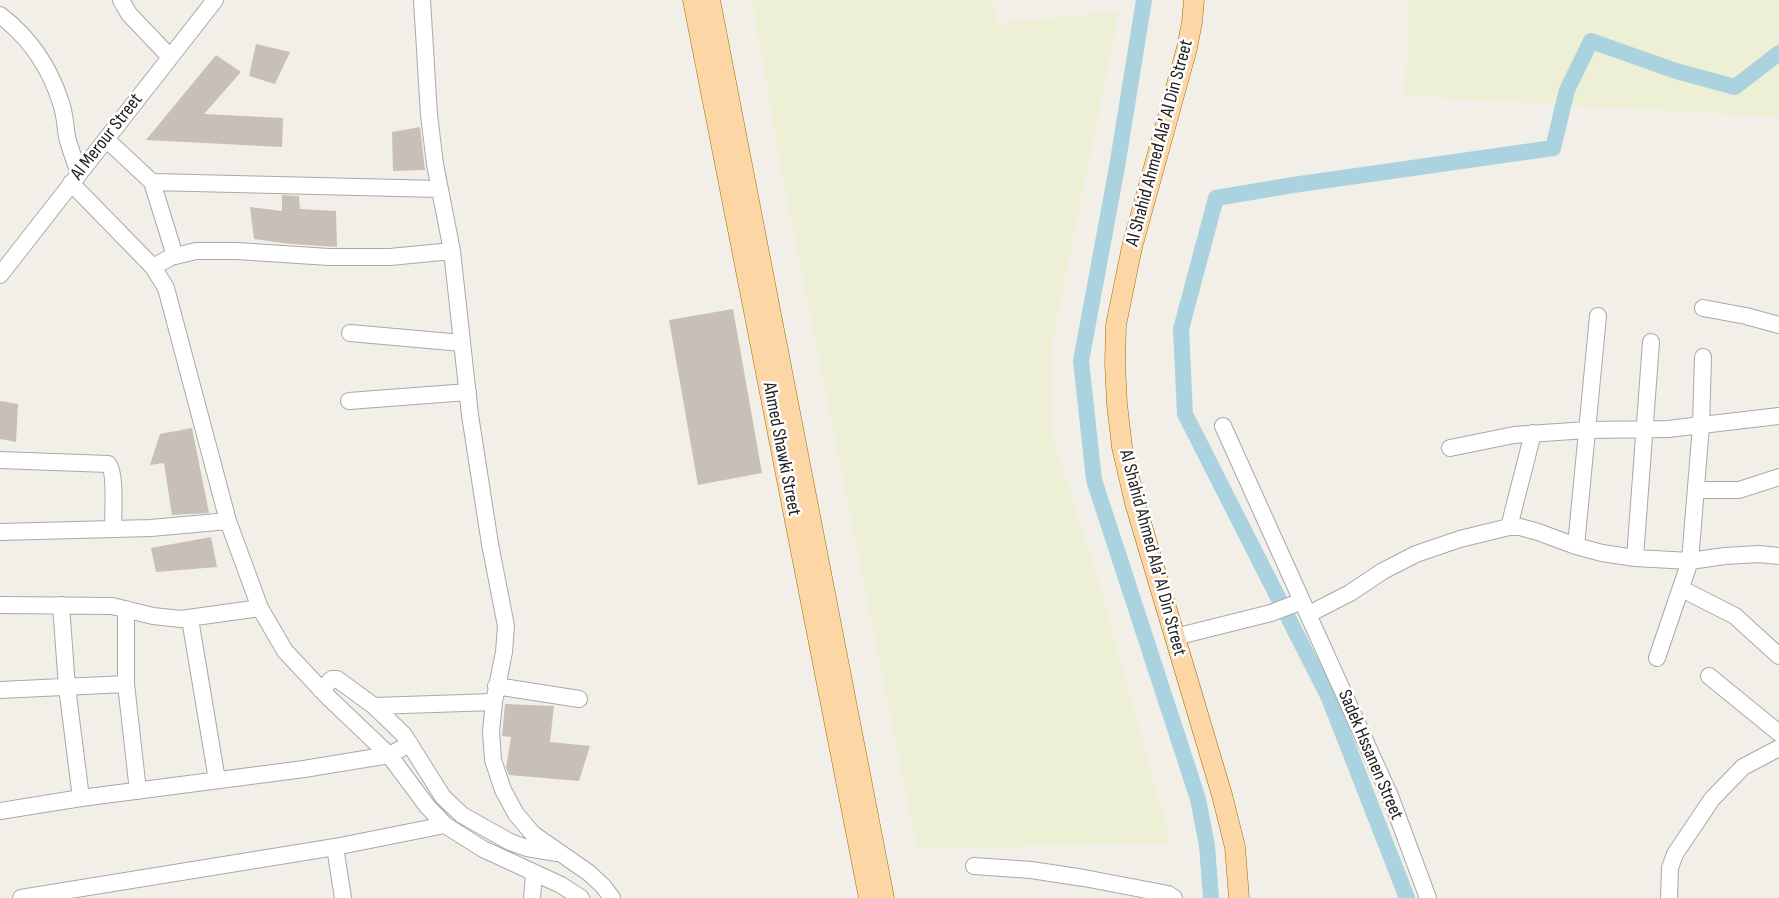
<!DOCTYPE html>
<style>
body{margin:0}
canvas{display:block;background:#f2efe9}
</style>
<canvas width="1779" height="898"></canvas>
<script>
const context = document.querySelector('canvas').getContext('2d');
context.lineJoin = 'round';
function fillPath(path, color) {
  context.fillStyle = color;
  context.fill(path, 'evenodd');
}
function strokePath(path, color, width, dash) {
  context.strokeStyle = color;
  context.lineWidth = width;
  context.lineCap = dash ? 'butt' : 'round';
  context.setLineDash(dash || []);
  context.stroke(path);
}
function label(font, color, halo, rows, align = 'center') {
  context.font = font + ' "Sofia Sans Condensed",sans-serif';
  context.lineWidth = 5;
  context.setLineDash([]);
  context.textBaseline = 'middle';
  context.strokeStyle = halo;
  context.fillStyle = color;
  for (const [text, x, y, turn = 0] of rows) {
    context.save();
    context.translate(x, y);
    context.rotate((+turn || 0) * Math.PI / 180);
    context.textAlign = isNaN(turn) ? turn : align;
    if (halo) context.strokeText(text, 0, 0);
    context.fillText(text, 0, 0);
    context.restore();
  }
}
const farmland = new Path2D(`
 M 752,0 L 992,0 L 999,23 L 1119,11 L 1051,349 L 1051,431 L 1094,565 L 1171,843 L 917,849 L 780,164 Z
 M 1409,0 L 1779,0 L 1779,117 L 1405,96 Z`);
const canal = new Path2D(`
 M 1144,0 L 1117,167 L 1081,361 L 1094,480 L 1198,799 L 1207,846 L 1211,898
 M 1407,898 L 1329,698 L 1185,414 L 1181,329 L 1216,198 L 1293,185 L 1553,148 L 1567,90 L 1591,41 L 1676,71 L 1735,87 L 1779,53`);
const building = new Path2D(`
 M 256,44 L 290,52 L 275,84 L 249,76 Z
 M 216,55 L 241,72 L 204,114 L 283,118 L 282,147 L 146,140 Z
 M 420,127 L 425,170 L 393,171 L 392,132 Z
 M 282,195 L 299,196 L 300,209 L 336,211 L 337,247 L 291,244 L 254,239 L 250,207 L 282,211 Z
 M 733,309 L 762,473 L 698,485 L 669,320 Z
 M 0,401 L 18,404 L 16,442 L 0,439 Z
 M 192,428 L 209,513 L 172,515 L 164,463 L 150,465 L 160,434 Z
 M 211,537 L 217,567 L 156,572 L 151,548 Z
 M 505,704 L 554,706 L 550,742 L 590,746 L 579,781 L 509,775 L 506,768 L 511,737 L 502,736 Z`);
const minor = new Path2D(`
 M 121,0 L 129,14 L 170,57
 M 422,0 L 429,115 L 435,164 L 452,251 L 470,415 L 490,544 L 506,626 L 504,652 L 494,702 L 491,731 L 493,760 L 503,790 L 516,814 L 533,834 L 589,873 L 603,886 L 612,898
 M 0,15 C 29,37 50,68 61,103 C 65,114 65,125 67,137 C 70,149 75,161 79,174
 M 107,140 L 152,182 L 440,189
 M 152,182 L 175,256
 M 71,183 L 153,267 L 166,288 L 228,521 L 260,608 L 285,651 L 329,698 L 389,755 L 427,806 L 445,825 L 483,849 L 561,885 L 581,898
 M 153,267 L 171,257 L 196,251 L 237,251 L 329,257 L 390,257 L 452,251
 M 0,275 L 215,0
 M 1703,308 L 1746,316 L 1779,325
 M 350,333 L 462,343
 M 349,401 L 468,392
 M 1223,426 L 1390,796 L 1428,898
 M 1450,448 L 1514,435 L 1587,430 L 1668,429 L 1779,416
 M 0,460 L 108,464 C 116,471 113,516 113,529
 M 1696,490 L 1739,490 L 1779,477
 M 1509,527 L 1533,433
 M 0,532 L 151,528 L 228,521
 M 1576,546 L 1598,316
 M 1635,558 L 1651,342
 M 1682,589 L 1735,616 L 1779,656
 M 0,605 L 112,606 L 153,616 L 181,619 L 260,608
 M 61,605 L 67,687 L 81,798
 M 126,609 L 126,684 L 138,791
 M 1309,614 L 1350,593 L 1383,571 L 1416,554 L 1460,539 L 1509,527 L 1520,527 L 1538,532 L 1576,546 L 1602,553 L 1635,558 L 1690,561 L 1725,556 L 1759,554 L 1779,556
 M 190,619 L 217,780
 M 1175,637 L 1271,613 L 1302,601
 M 1657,658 L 1690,561 L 1701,426 L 1703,357
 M 1709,676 L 1779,733
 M 496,686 L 579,699
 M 0,690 L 126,684
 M 321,690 L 332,679 L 337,679 L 374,706 L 404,735 L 443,797 L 462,815 L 510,842 L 527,848 L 557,853
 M 374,706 L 494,702
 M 0,811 L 81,798 L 304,769 L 389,755 L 410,744
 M 335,847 L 343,898
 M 974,866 L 1031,870 L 1084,878 L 1168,894 L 1174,898
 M 21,898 L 335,847 L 445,825
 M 532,898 L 534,873
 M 1669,898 L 1670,868 L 1675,854 L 1712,799 L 1743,767 L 1779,748`);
const major = new Path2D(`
 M 693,0 L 869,898
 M 710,0 L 884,898
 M 1194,0 L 1192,22 L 1187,48 L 1132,247 L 1116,325 L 1115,363 L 1117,404 L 1122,447 L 1135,503 L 1222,795 L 1235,847 L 1239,898`);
const streetNames = [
 ["Al Merour Street",107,137,-52],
 ["Al Shahid Ahmed Ala' Al Din Street",1160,143,-75],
 ["Ahmed Shawki Street",781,449,79],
 ["Al Shahid Ahmed Ala' Al Din Street",1152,553,75],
 ["Sadek Hssanen Street",1370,755,67]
];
fillPath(farmland, '#eef0d5');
strokePath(canal, '#aad3df', 16);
fillPath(building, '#c7bfb8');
strokePath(minor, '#a9a9a9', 18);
strokePath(major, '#a06b00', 21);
strokePath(minor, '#fff', 16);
strokePath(major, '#fcd6a4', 20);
label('19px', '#222', '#fff', streetNames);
</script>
